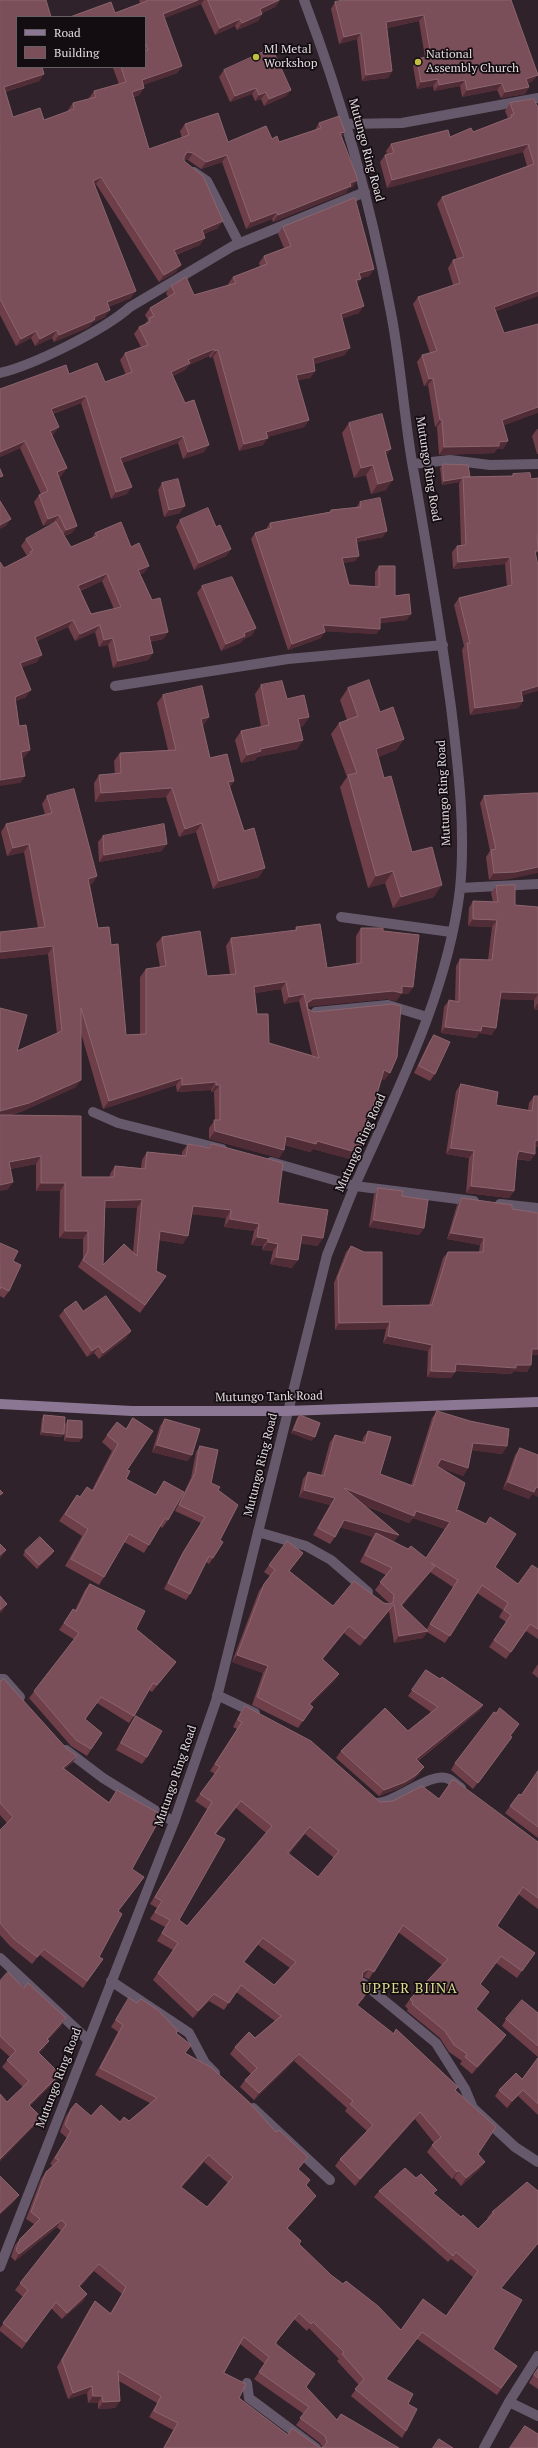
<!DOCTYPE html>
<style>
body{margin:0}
#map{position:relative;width:538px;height:2448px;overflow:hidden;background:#2f222a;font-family:"PT Serif",serif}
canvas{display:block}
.legend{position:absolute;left:16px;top:16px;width:130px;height:52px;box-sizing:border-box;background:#130d11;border:1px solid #665f63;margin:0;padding:5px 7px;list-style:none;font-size:12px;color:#e2d9de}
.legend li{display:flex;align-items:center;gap:8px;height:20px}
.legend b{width:20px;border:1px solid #665f63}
</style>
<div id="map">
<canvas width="538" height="2448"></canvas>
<ul class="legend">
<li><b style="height:5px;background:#8b7693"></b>Road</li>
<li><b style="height:11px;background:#7b4f59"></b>Building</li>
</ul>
</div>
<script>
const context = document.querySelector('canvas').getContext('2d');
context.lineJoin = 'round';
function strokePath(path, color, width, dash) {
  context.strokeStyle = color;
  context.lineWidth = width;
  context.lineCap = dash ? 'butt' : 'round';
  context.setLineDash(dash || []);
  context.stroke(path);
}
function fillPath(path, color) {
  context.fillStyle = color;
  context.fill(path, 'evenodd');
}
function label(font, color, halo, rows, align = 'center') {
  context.font = font + ' "PT Serif",serif';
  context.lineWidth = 3.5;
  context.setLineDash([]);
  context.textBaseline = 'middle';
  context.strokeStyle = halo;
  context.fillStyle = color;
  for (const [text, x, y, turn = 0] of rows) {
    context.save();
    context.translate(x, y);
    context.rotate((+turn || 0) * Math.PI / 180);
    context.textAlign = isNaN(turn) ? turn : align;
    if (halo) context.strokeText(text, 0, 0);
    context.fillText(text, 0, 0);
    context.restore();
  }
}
const lane = new Path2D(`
 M 194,172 L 207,181 L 239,243
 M 341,917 L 451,932
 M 258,1532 L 306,1546 L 331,1560 L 368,1592`);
const street = new Path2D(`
 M 347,124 L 402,123 L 538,98
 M 0,373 C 34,365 104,330 130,307 L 233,246 L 365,192
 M 413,464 L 450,460 L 490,465 L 538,464
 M 115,686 L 288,659 L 443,645
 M 460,888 L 538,884
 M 316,1012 L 388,1005 L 427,1017
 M 93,1112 L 118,1123 L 222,1149
 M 271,1162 L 355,1186 L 474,1201
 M 500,1204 L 538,1208
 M 0,1679 L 4,1679 L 20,1697
 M 217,1695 L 255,1713
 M 66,1750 L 103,1778 L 174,1822
 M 377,1803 C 396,1803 431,1770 449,1779 C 453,1781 457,1785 461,1788
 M 0,1958 L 88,2040
 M 111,1981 L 189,2033 L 205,2063 L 215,2073
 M 363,1983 L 436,2043 L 465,2089 L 473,2108 L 515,2147 L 538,2162
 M 253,2108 L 330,2180
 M 0,2267 L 174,1822 L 216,1701 L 327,1255 C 337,1231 346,1206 356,1183 C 398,1089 448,992 460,889 C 466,828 458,766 451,707 C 440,627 427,548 413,468 C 404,417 401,365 391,313 C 371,206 343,102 304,0
 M 247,2383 L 249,2398 L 316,2448
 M 509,2402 L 538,2416
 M 484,2448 L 509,2402 L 538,2356`);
const secondary = new Path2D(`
 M 0,1404 L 132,1411 L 287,1411 L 538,1402`);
const wall = new Path2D(`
 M 0,0 L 17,17 L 44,74 L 39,81 L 5,92 L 13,117 L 44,120 L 68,112 L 68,110 L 73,103 L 89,99 L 89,98 L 94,91 L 119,84 L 113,68 L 114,67 L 145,67 L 145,17 L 115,13 L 140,3 L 139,0 L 280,0 L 275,7 L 262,13 L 262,14 L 258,21 L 237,30 L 235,26 L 215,35 L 201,4 L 164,18 L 182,66 L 177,73 L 143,85 L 144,88 L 139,95 L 134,97 L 149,149 L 182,138 L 180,131 L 185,124 L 228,142 L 272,139 L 279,142 L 315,130 L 319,123 L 345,132 L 341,136 L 353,187 L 349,188 L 346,193 L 273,222 L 272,219 L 246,229 L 222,162 L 201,169 L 188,160 L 184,159 L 218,228 L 204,234 L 200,245 L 176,255 L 176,272 L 159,282 L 96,184 L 94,185 L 131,298 L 108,307 L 105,317 L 92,323 L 90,326 L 87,328 L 54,342 L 52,338 L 35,346 L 31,338 L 16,346 L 0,315 Z
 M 511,0 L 533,81 L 528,83 L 529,87 L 525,94 L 501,98 L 497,90 L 462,97 L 460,86 L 434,91 L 433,86 L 417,89 L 413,66 L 417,59 L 425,57 L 419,21 L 387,28 L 392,71 L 388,78 L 362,81 L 357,39 L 339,44 L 331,9 L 335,2 Z
 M 224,70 L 291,90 L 286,96 L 264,106 L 261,99 L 255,101 L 252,94 L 230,102 L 219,77 Z
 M 534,99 L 538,296 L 496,311 L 504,425 L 508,441 L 503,449 L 497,449 L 494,453 L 439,455 L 437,427 L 435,427 L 428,385 L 424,386 L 417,362 L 422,355 L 430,353 L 413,304 L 418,297 L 453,285 L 448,268 L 453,260 L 457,259 L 437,204 L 442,197 L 527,166 L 523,152 L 387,188 L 380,162 L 385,155 L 387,154 L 386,151 L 391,144 L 450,137 L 473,132 L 508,118 L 505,111 L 510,103 Z
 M 283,227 L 374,269 L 369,276 L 361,278 L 357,284 L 359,313 L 342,318 L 345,355 L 314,364 L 315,371 L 310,378 L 297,380 L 309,420 L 304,427 L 267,437 L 263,445 L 239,451 L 213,357 L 210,358 L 209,356 L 189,365 L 185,370 L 173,376 L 204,452 L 183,459 L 178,443 L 122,463 L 127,494 L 111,499 L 81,403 L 53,414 L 54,434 L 52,435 L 62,475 L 59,477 L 72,533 L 64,536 L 71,547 L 92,538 L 95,533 L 131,547 L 144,573 L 140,574 L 152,600 L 168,632 L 163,639 L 150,642 L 153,653 L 148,660 L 113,668 L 108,645 L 99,647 L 95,632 L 75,641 L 68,627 L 37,641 L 37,662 L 22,667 L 26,697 L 15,701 L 19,726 L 25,757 L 22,758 L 25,776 L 20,783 L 4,568 L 27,556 L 21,546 L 26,539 L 55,523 L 54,522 L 43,526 L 34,502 L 39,495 L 41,494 L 20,448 L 0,457 L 0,389 L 69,374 L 105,382 L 126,375 L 120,360 L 125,353 L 141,347 L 134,334 L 139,327 L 144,325 L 148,320 L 145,315 L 150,308 L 168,297 L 166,293 L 171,286 L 194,295 L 228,285 L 228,284 L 233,277 L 260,266 L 259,263 L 264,256 L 284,248 L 278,234 ZM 102,581 L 114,609 L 91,614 L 80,591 Z
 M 349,423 L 386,456 L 386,490 L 371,494 L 366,475 L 354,478 L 342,433 Z
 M 537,429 L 538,429 L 538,454 L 537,454 L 532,436 Z
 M 443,464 L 470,477 L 512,476 L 513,474 L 531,479 L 538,478 L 538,551 L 535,554 L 522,696 L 523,701 L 518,708 L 470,715 L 462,650 L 464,646 L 454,605 L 459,598 L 507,587 L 505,564 L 453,569 L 452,552 L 457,546 L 461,545 L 459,484 L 460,482 L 442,485 L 440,468 Z
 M 162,483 L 180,513 L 164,517 L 158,490 Z
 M 360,502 L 383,537 L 357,542 L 359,556 L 355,561 L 343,563 L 349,585 L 375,587 L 375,572 L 379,566 L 407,620 L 380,623 L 380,629 L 376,634 L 324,631 L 321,638 L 288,650 L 251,539 L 255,533 L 266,529 L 270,523 L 329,512 L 331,510 L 356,508 Z
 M 180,520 L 216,527 L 231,549 L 226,556 L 194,570 L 176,527 Z
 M 202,586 L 256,628 L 252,635 L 244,639 L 240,643 L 221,651 L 197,593 Z
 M 261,685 L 287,699 L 309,717 L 303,726 L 300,727 L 303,740 L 297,749 L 257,757 L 255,760 L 241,763 L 235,740 L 241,731 L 261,727 L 255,694 Z
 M 348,688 L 380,712 L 404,739 L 396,750 L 378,757 L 384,778 L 412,852 L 434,897 L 393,908 L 385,883 L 368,888 L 340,787 L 347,777 L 331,734 L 339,723 L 347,720 L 340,700 Z
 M 163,695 L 209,717 L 203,725 L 202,726 L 210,758 L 234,781 L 230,787 L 259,877 L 213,889 L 196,832 L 179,837 L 166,797 L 95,802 L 94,783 L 99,775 L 115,774 L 114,761 L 120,753 L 168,750 L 157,703 Z
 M 47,796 L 97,876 L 92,884 L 90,884 L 98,928 L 111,945 L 126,1035 L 140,1034 L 140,977 L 146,969 L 160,967 L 156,944 L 162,937 L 207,976 L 230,974 L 226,946 L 231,938 L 295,930 L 296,927 L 327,968 L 356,963 L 356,936 L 361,928 L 383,931 L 413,987 L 408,994 L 401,994 L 396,1001 L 387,999 L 308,1006 L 308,1009 L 385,1080 L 382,1079 L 359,1153 L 354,1160 L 313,1149 L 310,1152 L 285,1145 L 284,1150 L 279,1158 L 209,1139 L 209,1128 L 215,1120 L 214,1092 L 211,1092 L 211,1090 L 177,1092 L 176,1085 L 103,1109 L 81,1033 L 76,1087 L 23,1111 L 7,1116 L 81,1177 L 110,1177 L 110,1174 L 115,1166 L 141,1168 L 142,1160 L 147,1152 L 182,1155 L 182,1152 L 188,1144 L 208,1147 L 211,1144 L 278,1203 L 318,1246 L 300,1243 L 292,1268 L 270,1264 L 273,1251 L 262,1250 L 263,1246 L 251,1245 L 254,1231 L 224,1227 L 226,1218 L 192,1214 L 183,1244 L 159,1240 L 156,1271 L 166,1276 L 140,1313 L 78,1267 L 83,1258 L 83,1239 L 59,1238 L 60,1191 L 36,1191 L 36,1164 L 10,1169 L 13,1182 L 7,1190 L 0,1008 L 17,1051 L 57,1034 L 48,954 L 0,959 L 0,932 L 38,928 L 24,852 L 7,856 L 1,832 L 6,824 L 45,814 L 42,804 ZM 281,989 L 284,1004 L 299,1001 L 312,1055 L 269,1043 L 257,1014 L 255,993 ZM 105,1208 L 137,1208 L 133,1252 L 103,1265 Z
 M 484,796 L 510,879 L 489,880 L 486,857 L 490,851 L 480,803 Z
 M 103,836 L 162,851 L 99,862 L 98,842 Z
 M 496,886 L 515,905 L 538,907 L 538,1010 L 534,1009 L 534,1000 L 500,999 L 492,1035 L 479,1033 L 476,1038 L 441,1033 L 444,1007 L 449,1000 L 455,1001 L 456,966 L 460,959 L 488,960 L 492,927 L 468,926 L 469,908 L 473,901 L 493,902 L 491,893 Z
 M 434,1035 L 435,1074 L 430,1081 L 414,1073 L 429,1042 Z
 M 461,1084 L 496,1105 L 528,1110 L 529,1103 L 534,1096 L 538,1096 L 538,1147 L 535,1147 L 535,1154 L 530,1161 L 516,1159 L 514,1191 L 509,1198 L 466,1193 L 469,1158 L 446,1154 L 456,1091 Z
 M 378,1188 L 402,1196 L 424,1228 L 419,1235 L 369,1227 L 374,1195 Z
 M 462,1198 L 512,1209 L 532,1355 L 531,1365 L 527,1372 L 514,1371 L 511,1374 L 455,1371 L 455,1372 L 451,1378 L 427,1377 L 428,1351 L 383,1343 L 386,1329 L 335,1330 L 334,1283 L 346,1252 L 351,1246 L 382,1306 L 429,1305 L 443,1258 L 448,1252 L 479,1252 L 480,1245 L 447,1239 L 457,1205 Z
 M 0,1243 L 13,1261 L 9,1291 L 4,1298 L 0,1296 Z
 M 64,1310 L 83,1311 L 131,1331 L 126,1338 L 99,1359 L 94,1353 L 87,1357 L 59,1316 Z
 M 437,1411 L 507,1446 L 502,1454 L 472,1450 L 468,1468 L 463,1476 L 439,1467 L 456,1512 L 486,1524 L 490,1517 L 495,1567 L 518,1584 L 538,1569 L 538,1639 L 526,1631 L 506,1659 L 489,1647 L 506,1622 L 499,1617 L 503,1610 L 477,1593 L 445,1643 L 427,1632 L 423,1638 L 394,1643 L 389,1611 L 360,1646 L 344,1633 L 323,1659 L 339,1674 L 334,1681 L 310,1705 L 313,1707 L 298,1728 L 252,1705 L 263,1673 L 232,1662 L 259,1591 L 270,1576 L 264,1572 L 269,1565 L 303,1553 L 289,1571 L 333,1606 L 384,1603 L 389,1604 L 389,1603 L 375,1590 L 386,1575 L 360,1562 L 371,1540 L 373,1537 L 340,1527 L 335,1537 L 330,1544 L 313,1535 L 330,1505 L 299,1497 L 303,1479 L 308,1472 L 321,1475 L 330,1442 L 335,1435 L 362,1442 L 363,1438 L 368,1431 L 380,1474 L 411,1485 L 432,1418 ZM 363,1505 L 409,1523 L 413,1518 L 445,1529 L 426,1558 L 394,1542 ZM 430,1572 L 453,1587 L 426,1630 L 402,1606 Z
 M 44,1415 L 64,1434 L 61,1437 L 40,1435 L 42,1418 Z
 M 300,1415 L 312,1441 L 291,1433 L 297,1418 Z
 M 133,1418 L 126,1479 L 155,1495 L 164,1481 L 168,1520 L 162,1528 L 160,1526 L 144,1553 L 124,1542 L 104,1577 L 99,1585 L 65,1566 L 82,1536 L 59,1521 L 77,1495 L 80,1497 L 92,1490 L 112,1451 L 102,1442 L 107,1435 L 126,1429 Z
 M 165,1419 L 192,1455 L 187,1461 L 152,1452 L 160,1426 Z
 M 68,1420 L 82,1438 L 79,1442 L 64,1441 L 65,1424 Z
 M 200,1446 L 211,1483 L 218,1490 L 220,1540 L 213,1558 L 209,1564 L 206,1562 L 190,1594 L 186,1600 L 164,1589 L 180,1557 L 201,1523 L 175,1511 L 191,1478 L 196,1452 Z
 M 520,1448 L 532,1494 L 529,1499 L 503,1489 L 515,1455 Z
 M 25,1551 L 54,1551 L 52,1554 L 37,1569 L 23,1555 Z
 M 90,1584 L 136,1629 L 176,1662 L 152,1692 L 149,1690 L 134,1716 L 129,1723 L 97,1703 L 85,1719 L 102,1733 L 87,1756 L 71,1746 L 29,1698 L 75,1640 L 59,1630 L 73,1609 L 75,1610 L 85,1590 Z
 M 538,1664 L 538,1678 L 532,1673 Z
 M 426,1670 L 440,1679 L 483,1705 L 479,1711 L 418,1761 L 420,1773 L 412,1781 L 400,1788 L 379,1796 L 336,1758 L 341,1751 L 408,1731 L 431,1712 L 408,1696 Z
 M 0,1682 L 67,1749 L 77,1756 L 72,1763 L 64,1769 L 109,1802 L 117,1790 L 132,1869 L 140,1883 L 118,1911 L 99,1957 L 103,1959 L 83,1988 L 40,1955 L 32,1964 L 10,1946 L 0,1935 L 0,1830 L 7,1823 L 0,1815 Z
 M 245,1706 L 380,1802 L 439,1799 L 538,1842 L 538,1909 L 518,1894 L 497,1926 L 535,1953 L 517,1978 L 496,1963 L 480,1985 L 476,2009 L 506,2035 L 501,2042 L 472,2074 L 460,2064 L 462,2061 L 449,2052 L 440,2038 L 407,2011 L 408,2009 L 405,2006 L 410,1999 L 442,1965 L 398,1932 L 369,1979 L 364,1977 L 362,1977 L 365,1987 L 364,1998 L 357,2006 L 393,2034 L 396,2029 L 458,2087 L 455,2091 L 478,2154 L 480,2169 L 461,2186 L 454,2178 L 452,2179 L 427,2152 L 432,2145 L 434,2143 L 415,2119 L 355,2186 L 335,2166 L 340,2159 L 367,2131 L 345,2111 L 347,2108 L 294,2061 L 254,2100 L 240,2087 L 245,2080 L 251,2074 L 230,2054 L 235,2047 L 255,2038 L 275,2021 L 236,1992 L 224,2010 L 209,2001 L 193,2018 L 153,1980 L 173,1950 L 157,1941 L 165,1927 L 150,1919 L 157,1908 L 150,1904 L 207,1809 L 195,1801 L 215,1774 L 210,1771 L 237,1729 L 233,1727 L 240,1713 ZM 236,1808 L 266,1833 L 187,1926 L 179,1920 L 216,1834 ZM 305,1834 L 334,1858 L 318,1877 L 289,1854 ZM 258,1945 L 290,1968 L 274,1985 L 244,1962 Z
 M 136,1716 L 147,1757 L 142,1764 L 116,1750 L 131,1723 Z
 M 519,1724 L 510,1736 L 512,1737 L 473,1789 L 451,1770 L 455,1763 Z
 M 538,1771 L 538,1838 L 505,1813 L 519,1794 L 521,1795 Z
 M 0,1981 L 61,2026 L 48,2040 L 44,2048 L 39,2053 L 60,2074 L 55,2081 L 30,2106 L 41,2117 L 36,2124 L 0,2161 L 0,2094 L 7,2102 L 23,2087 L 2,2067 L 10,2057 L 0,2048 Z
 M 129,1998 L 176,2033 L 185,2054 L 303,2164 L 298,2169 L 306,2185 L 311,2202 L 287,2229 L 299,2244 L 331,2275 L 401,2330 L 446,2316 L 474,2278 L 451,2259 L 448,2262 L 374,2197 L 379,2191 L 434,2194 L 461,2217 L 478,2229 L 488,2219 L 487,2218 L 492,2212 L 538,2191 L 538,2244 L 501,2288 L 493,2349 L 517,2366 L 497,2395 L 417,2339 L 386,2379 L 408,2404 L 406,2431 L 402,2438 L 351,2396 L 359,2385 L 337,2361 L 339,2359 L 309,2328 L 307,2331 L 294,2319 L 276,2343 L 276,2344 L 306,2387 L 337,2420 L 341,2414 L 399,2448 L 163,2448 L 173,2430 L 149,2417 L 157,2403 L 119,2381 L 120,2401 L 115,2408 L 98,2409 L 98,2403 L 88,2403 L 87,2393 L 68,2399 L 57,2367 L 90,2308 L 95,2301 L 110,2313 L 122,2294 L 94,2271 L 80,2287 L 87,2294 L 83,2301 L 62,2319 L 51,2308 L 22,2349 L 0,2331 L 0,2328 L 23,2297 L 15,2290 L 61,2231 L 57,2227 L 15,2261 L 11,2257 L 15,2245 L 20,2239 L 34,2224 L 26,2219 L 41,2179 L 46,2172 L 53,2166 L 50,2164 L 67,2138 L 60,2132 L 66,2116 L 71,2109 L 91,2116 L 120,2122 L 129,2121 L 150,2103 L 95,2075 L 118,2032 L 111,2027 ZM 204,2162 L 228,2183 L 207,2207 L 181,2188 ZM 240,2344 L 265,2364 L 254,2379 L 304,2414 L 296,2425 L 320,2443 L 322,2447 L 320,2448 L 288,2435 L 239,2398 L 224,2373 Z
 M 538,2013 L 538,2057 L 502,2026 L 506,2019 Z
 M 538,2058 L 538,2115 L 518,2096 L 507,2108 L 495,2096 L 499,2090 L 522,2079 Z
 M 538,2367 L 538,2389 L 529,2383 Z`);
const shadedWall = new Path2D(`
 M 198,0 L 204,0 L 201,4 L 158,21 L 163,14 Z
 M 280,0 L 275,7 L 255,16 L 260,9 Z
 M 262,14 L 258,21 L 237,30 L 242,23 Z
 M 424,15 L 419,21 L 382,29 L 386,22 Z
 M 240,19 L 235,26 L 215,35 L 220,28 Z
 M 361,33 L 357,39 L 339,44 L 344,37 Z
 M 182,66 L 177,73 L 137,87 L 142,80 Z
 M 392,71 L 388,78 L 362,81 L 366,75 Z
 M 44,74 L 39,81 L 0,93 L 4,87 Z
 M 538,75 L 533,81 L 522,86 L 526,79 Z
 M 438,79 L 433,86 L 417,89 L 421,82 Z
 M 465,80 L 460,86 L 434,91 L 439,85 Z
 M 502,83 L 497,90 L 462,97 L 467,90 Z
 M 529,87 L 525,94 L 501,98 L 505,92 Z
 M 144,88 L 139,95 L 127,99 L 132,92 Z
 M 256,88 L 252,94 L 230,102 L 235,96 Z
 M 291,90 L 286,96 L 264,106 L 269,99 Z
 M 266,92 L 261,99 L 255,101 L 259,95 Z
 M 345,132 L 340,139 L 340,133 Z
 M 528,144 L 523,152 L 387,188 L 392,180 Z
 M 187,152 L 193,153 L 188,160 L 182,159 Z
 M 227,155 L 222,162 L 201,169 L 206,162 Z
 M 101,177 L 96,184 L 88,188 L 93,181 Z
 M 358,180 L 353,187 L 349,188 L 346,193 L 273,222 L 278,215 Z
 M 277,212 L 272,219 L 246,229 L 251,222 Z
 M 223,221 L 218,228 L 197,237 L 202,230 Z
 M 205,238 L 200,245 L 169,257 L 174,250 Z
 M 181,265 L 176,272 L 159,282 L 164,275 Z
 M 374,269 L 369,276 L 354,280 L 359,273 Z
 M 361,279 L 356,286 L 356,280 Z
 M 136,291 L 131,298 L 102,309 L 107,302 Z
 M 538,291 L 538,296 L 489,314 L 494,307 Z
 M 364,306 L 359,313 L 336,321 L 341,314 Z
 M 110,310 L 105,317 L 92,323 L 90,326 L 87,328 L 54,342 L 59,335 L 94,317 Z
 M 57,330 L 52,338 L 35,346 L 40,339 Z
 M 36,331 L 31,338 L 16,346 L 21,339 Z
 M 350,348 L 345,355 L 308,365 L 313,358 Z
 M 214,349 L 209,356 L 189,365 L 185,370 L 166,379 L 171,372 L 188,360 Z
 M 218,350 L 213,357 L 210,358 L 215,351 Z
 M 315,371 L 310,378 L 291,382 L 296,375 Z
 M 433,378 L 428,385 L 424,386 L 429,379 Z
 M 86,396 L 81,403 L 46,416 L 51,409 Z
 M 538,407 L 538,413 L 497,428 L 502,420 Z
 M 309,420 L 304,427 L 261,439 L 266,432 Z
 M 440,420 L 442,420 L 437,427 L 435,427 Z
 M 59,427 L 54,434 L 45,438 L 50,431 Z
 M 183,436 L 178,443 L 116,465 L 120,458 Z
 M 268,438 L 263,445 L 239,451 L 244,444 Z
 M 25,441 L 20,448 L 0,457 L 0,452 Z
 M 508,441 L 503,449 L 497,449 L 494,453 L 439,455 L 444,447 Z
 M 209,445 L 204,452 L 183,459 L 188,452 Z
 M 391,449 L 384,459 L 385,451 Z
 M 373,465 L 366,475 L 354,478 L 361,468 Z
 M 67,468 L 62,475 L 52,479 L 57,472 Z
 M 462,478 L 460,482 L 442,485 L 444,481 Z
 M 393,480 L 386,490 L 371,494 L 378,484 Z
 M 132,487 L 127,494 L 111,499 L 116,492 Z
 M 185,506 L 180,513 L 164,517 L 169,510 Z
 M 59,515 L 54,522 L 43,526 L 48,519 Z
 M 11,519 L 6,526 L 0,529 L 0,525 Z
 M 77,526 L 72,533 L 61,537 L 66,530 Z
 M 387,531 L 383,537 L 352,543 L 356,538 Z
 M 231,549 L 226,556 L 194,570 L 199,563 Z
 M 359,556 L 355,561 L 338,564 L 342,558 Z
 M 510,557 L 505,564 L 453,569 L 458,562 Z
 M 149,566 L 144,573 L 133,577 L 138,570 Z
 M 107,574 L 102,581 L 73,593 L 78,586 Z
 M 411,614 L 407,620 L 376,624 L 380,618 Z
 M 73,620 L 68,627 L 30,644 L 35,637 Z
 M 100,625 L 95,632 L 75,641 L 80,634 Z
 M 323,625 L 380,629 L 376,634 L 319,631 Z
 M 256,628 L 252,635 L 244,639 L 240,643 L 221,651 L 226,644 L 244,633 Z
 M 168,632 L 163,639 L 144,643 L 149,636 Z
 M 325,632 L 321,638 L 288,650 L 292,644 Z
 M 113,638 L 108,645 L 99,647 L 104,640 Z
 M 153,653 L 148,660 L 113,668 L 118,661 Z
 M 42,655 L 37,662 L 15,670 L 20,663 Z
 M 538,686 L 538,691 L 517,697 L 521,691 Z
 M 31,690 L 26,697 L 10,704 L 15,697 Z
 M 523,701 L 518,708 L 470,715 L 475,708 Z
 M 209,717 L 203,725 L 195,727 L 201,719 Z
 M 309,717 L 303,726 L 292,728 L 298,719 Z
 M 404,739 L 396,750 L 368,761 L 376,749 Z
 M 303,740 L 297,749 L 257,757 L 255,760 L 241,763 L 247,755 L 260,749 Z
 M 30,750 L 25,757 L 16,759 L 21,752 Z
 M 25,776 L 20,783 L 0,786 L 0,780 Z
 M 234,781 L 228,789 L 228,782 Z
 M 172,788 L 166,797 L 95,802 L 101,793 Z
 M 202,823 L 196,832 L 179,837 L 185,829 Z
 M 29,844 L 24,852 L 7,856 L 13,848 Z
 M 167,844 L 162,851 L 99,862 L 104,855 Z
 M 538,867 L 538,873 L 510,879 L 489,880 L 494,873 Z
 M 265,868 L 259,877 L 213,889 L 219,881 Z
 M 393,871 L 385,883 L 368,888 L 376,876 Z
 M 97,876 L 92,884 L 83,886 L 88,879 Z
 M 442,885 L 434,897 L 393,908 L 401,897 Z
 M 473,919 L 497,920 L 492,927 L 468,926 Z
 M 53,946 L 48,954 L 0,959 L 0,952 Z
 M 286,982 L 281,989 L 249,994 L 254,987 Z
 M 402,986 L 413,987 L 408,994 L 401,994 L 396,1001 L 387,999 L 307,1007 L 307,1004 L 313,999 Z
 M 501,992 L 538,993 L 538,994 L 534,1000 L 496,999 Z
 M 304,994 L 299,1001 L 284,1004 L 289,997 Z
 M 538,1003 L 538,1010 L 534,1009 Z
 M 482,1026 L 496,1028 L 492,1035 L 479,1033 L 476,1038 L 441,1033 L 445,1027 Z
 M 384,1070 L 390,1073 L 385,1080 L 379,1078 Z
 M 182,1078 L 176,1085 L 103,1109 L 109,1101 Z
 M 81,1080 L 76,1087 L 23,1111 L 0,1117 L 0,1111 Z
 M 216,1082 L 211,1090 L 177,1092 L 182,1085 Z
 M 216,1085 L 220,1085 L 214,1092 L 211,1092 Z
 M 215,1131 L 284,1150 L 279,1158 L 209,1139 Z
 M 286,1136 L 317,1141 L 359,1153 L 354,1160 L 313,1149 L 310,1152 L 280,1143 Z
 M 538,1140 L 538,1147 L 530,1148 L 535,1141 Z
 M 451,1148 L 474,1151 L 469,1158 L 446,1154 Z
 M 519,1151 L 535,1154 L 530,1161 L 514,1158 Z
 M 41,1156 L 36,1164 L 4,1170 L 9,1162 Z
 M 13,1182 L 7,1190 L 0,1191 L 0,1185 Z
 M 41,1183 L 65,1183 L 60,1191 L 36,1191 Z
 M 471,1186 L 514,1191 L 509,1198 L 466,1193 Z
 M 142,1200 L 137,1208 L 99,1208 L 105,1201 Z
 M 193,1206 L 231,1210 L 226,1218 L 188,1214 Z
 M 230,1219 L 259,1224 L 254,1231 L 224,1227 Z
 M 374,1220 L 424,1228 L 419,1235 L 369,1227 Z
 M 65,1231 L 88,1231 L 83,1239 L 59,1238 Z
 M 160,1231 L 188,1236 L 183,1244 L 155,1239 Z
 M 451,1233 L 484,1238 L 480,1245 L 447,1239 Z
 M 302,1235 L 323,1238 L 318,1246 L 296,1243 Z
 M 257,1237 L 268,1239 L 263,1246 L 251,1245 Z
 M 268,1242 L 278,1244 L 273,1251 L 262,1250 Z
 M 276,1257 L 298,1260 L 292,1268 L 270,1264 Z
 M 390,1322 L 386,1329 L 335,1330 L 339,1323 Z
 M 131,1331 L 126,1338 L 99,1359 L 103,1353 Z
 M 388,1336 L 432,1345 L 428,1351 L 383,1343 Z
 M 99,1346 L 94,1353 L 87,1357 L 92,1351 Z
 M 532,1349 L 538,1349 L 538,1355 L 528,1355 Z
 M 456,1364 L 516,1365 L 531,1365 L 527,1372 L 514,1371 L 511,1374 L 451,1370 Z
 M 431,1371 L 455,1372 L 451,1378 L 427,1377 Z
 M 294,1430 L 315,1437 L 312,1441 L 291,1433 Z
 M 43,1432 L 64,1434 L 61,1437 L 40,1435 Z
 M 67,1437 L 82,1438 L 79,1442 L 64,1441 Z
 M 473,1443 L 507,1446 L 502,1454 L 468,1450 Z
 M 157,1445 L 192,1455 L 187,1461 L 152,1452 Z
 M 441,1459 L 468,1468 L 463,1476 L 436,1466 Z
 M 508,1482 L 538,1488 L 538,1497 L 532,1494 L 529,1499 L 503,1489 Z
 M 344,1488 L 416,1511 L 450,1522 L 445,1529 L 413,1518 L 409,1523 L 339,1495 Z
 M 304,1490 L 335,1498 L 330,1505 L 299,1497 Z
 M 344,1520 L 399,1535 L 394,1542 L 376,1533 L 373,1537 L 339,1527 Z
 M 6,1550 L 0,1559 L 0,1555 Z
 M 54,1551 L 52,1554 L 37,1569 L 39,1565 Z
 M 435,1566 L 430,1573 L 396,1612 L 401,1605 Z
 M 7,1604 L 2,1612 L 0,1613 L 0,1610 Z
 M 394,1604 L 389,1611 L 360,1646 L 365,1639 Z
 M 349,1626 L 344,1633 L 317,1666 L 322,1659 Z
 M 428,1631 L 423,1638 L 394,1643 L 399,1636 Z
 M 237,1655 L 268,1666 L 263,1673 L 232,1662 Z
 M 176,1662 L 171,1669 L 152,1692 L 157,1685 Z
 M 339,1674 L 334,1681 L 304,1712 L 309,1704 Z
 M 483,1705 L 479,1711 L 412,1765 L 416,1759 Z
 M 77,1756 L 72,1763 L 58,1775 L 63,1768 Z
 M 424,1767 L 420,1773 L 412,1781 L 400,1788 L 379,1796 L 384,1790 Z
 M 310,1827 L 305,1834 L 283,1860 L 288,1853 Z
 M 263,1938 L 258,1945 L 239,1969 L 244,1962 Z
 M 44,1949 L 40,1955 L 32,1964 L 37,1957 Z
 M 369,1969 L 364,1977 L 358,1979 L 363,1972 Z
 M 369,1990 L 364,1998 L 352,2012 L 357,2005 Z
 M 214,1994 L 209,2001 L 193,2018 L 198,2011 Z
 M 66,2018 L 61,2026 L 42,2046 L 47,2039 Z
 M 506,2035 L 501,2042 L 472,2074 L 477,2067 Z
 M 49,2041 L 44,2048 L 33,2060 L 38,2052 Z
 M 299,2054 L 294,2061 L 254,2100 L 259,2093 Z
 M 60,2074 L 55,2081 L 24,2112 L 29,2105 Z
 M 523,2090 L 518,2096 L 507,2108 L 512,2101 Z
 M 420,2112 L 415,2119 L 355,2186 L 360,2179 Z
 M 41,2117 L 36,2124 L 0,2161 L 0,2159 Z
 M 209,2155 L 204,2162 L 176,2194 L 181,2187 Z
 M 308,2157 L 303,2164 L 293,2176 L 298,2169 Z
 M 485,2162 L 480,2169 L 461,2186 L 466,2178 Z
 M 459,2170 L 454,2178 L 452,2179 L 457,2172 Z
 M 19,2195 L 14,2202 L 0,2215 L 0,2213 Z
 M 316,2196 L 311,2202 L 282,2235 L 287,2228 Z
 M 62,2220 L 57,2227 L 15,2261 L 19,2254 Z
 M 538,2243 L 538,2244 L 496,2295 L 501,2288 Z
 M 99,2264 L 94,2271 L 75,2293 L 79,2286 Z
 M 87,2294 L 83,2301 L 62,2319 L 67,2313 Z
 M 92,2386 L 87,2393 L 68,2399 L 73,2393 Z
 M 93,2396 L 102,2396 L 98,2403 L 88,2403 Z
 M 120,2401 L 115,2408 L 98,2409 L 103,2402 Z`);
const building = new Path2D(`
 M 0,0 L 46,0 L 51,17 L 17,17 L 17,67 L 42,67 L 44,74 L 4,87 L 13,117 L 40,108 L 44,120 L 74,109 L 73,103 L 96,97 L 94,91 L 126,82 L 121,67 L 145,67 L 145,51 L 148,50 L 145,41 L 145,17 L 70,17 L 111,2 L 115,13 L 147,1 L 147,0 L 198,0 L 163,14 L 182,66 L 142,80 L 144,88 L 132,92 L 149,149 L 189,135 L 185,124 L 218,113 L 228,142 L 266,126 L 272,139 L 277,136 L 279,142 L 321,128 L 319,123 L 339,116 L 345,132 L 340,133 L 358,180 L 350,183 L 351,186 L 278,215 L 277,212 L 251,222 L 227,155 L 206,162 L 193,153 L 187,152 L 184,157 L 184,161 L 203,176 L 223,221 L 202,230 L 205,238 L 174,250 L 181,265 L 164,275 L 101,177 L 93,181 L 136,291 L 107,302 L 110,310 L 94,317 L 95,319 L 92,321 L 59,335 L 57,330 L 40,339 L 36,331 L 21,339 L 0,299 Z
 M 208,0 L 279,0 L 260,9 L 262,14 L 242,23 L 240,19 L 220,28 Z
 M 344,0 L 511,0 L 538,75 L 526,79 L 529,87 L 505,92 L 502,83 L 467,90 L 465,80 L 439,85 L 438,79 L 421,82 L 417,59 L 431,56 L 424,15 L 386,22 L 392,71 L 366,75 L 361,33 L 344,37 L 335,2 Z
 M 272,48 L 291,90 L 269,99 L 266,92 L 259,95 L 256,88 L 235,96 L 224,70 Z
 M 534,99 L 537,106 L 538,106 L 538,291 L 494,307 L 504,333 L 538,324 L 538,407 L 502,420 L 508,441 L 499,442 L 499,446 L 444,447 L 442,420 L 440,420 L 433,378 L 429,379 L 422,355 L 437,351 L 418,297 L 460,283 L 453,260 L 464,257 L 442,197 L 534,164 L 528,144 L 392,180 L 385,155 L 394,153 L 391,144 L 448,130 L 450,137 L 471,128 L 473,132 L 512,117 L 511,115 L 514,114 L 510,103 Z
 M 355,198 L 374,269 L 359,273 L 361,279 L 356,280 L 364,306 L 341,314 L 350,348 L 313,358 L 315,371 L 296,375 L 309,420 L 266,432 L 268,438 L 244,444 L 218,350 L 215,351 L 214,349 L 188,360 L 190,363 L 171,372 L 185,403 L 194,400 L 209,445 L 188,452 L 183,436 L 120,458 L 132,487 L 116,492 L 86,396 L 51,409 L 59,427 L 50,431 L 67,468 L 57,472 L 77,526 L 66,530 L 59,515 L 48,519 L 39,495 L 48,491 L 25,441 L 0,452 L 0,389 L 66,365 L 69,374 L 97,363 L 105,382 L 132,372 L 125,353 L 148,345 L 139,327 L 150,322 L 149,318 L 154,316 L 150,308 L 175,293 L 171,286 L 186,277 L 194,295 L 236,283 L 233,277 L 267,264 L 264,256 L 291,246 L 283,227 Z
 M 382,414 L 391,449 L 385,451 L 393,480 L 378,484 L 373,465 L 361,468 L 349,423 Z
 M 443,464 L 468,465 L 470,477 L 463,477 L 462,478 L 444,481 Z
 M 0,469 L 3,476 L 0,477 Z
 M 530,473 L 531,479 L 538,478 L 538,535 L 537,535 L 538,551 L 535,551 L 538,566 L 538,686 L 521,691 L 523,701 L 475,708 L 467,643 L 470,643 L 459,598 L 512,585 L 510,557 L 458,562 L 457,546 L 466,545 L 463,477 L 513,476 L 513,474 Z
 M 178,479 L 185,506 L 169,510 L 162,483 Z
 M 380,498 L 387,531 L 356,538 L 359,556 L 342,558 L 349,585 L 379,587 L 379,566 L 395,566 L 395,596 L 409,594 L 411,614 L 380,618 L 380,629 L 323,625 L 325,632 L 292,644 L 255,533 L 271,528 L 270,523 L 331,512 L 331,510 L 361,507 L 360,502 Z
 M 0,501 L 11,519 L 0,525 Z
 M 208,508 L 216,527 L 220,525 L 231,549 L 199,563 L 180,520 Z
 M 56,522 L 71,547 L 97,536 L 95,533 L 121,522 L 131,547 L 139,543 L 149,566 L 138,570 L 152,600 L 160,598 L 168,632 L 149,636 L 153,653 L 118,661 L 113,638 L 104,640 L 100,625 L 80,634 L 73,620 L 35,637 L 42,655 L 20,663 L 31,690 L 15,697 L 19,726 L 26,725 L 30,750 L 21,752 L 25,776 L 0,780 L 0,562 L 4,568 L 31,554 L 30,552 L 33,550 L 26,539 ZM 107,574 L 121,607 L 91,614 L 78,586 Z
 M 232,577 L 256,628 L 244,633 L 245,636 L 226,644 L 202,586 Z
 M 369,680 L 380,712 L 393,707 L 404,739 L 376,749 L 384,778 L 391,776 L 412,852 L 432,847 L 442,885 L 401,897 L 393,871 L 376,876 L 348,775 L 357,773 L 339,723 L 358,716 L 348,688 Z
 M 282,681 L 287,699 L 304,695 L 309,717 L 298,719 L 303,740 L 260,749 L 261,751 L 247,755 L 241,731 L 269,725 L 261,685 Z
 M 202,686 L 209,717 L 201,719 L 210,758 L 227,754 L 234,781 L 228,782 L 244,831 L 254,828 L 265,868 L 219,881 L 202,823 L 185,829 L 172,788 L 101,793 L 99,775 L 121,773 L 120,753 L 176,750 L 163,695 Z
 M 74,789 L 97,876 L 88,879 L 98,928 L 109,927 L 111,945 L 118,944 L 126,1035 L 146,1034 L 146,969 L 166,966 L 162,937 L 200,931 L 207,976 L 236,974 L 231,938 L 297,930 L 296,927 L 320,924 L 327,968 L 361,963 L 361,928 L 383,928 L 383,931 L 419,935 L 413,987 L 402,986 L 402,993 L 393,991 L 313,999 L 307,1003 L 308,1009 L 314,1012 L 393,1004 L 401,1006 L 397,1057 L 390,1073 L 384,1070 L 359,1153 L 317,1141 L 316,1144 L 286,1136 L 284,1150 L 215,1131 L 214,1120 L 220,1120 L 220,1085 L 216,1085 L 216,1082 L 182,1085 L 182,1078 L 109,1101 L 81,1008 L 81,1080 L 29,1103 L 0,1111 L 0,1008 L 27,1015 L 17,1051 L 62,1031 L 53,946 L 0,952 L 0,932 L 45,927 L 29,844 L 13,848 L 6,824 L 52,813 L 47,796 ZM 286,982 L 289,997 L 304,994 L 319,1058 L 269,1043 L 268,1014 L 257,1014 L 254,987 Z
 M 535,793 L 538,793 L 538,867 L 515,872 L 494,873 L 491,850 L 496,849 L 484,796 Z
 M 164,824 L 167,844 L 104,855 L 103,836 Z
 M 515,885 L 515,905 L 538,907 L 538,993 L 501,992 L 496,1028 L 482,1026 L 481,1031 L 445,1027 L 449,1000 L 459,1002 L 460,959 L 492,960 L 497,920 L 473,919 L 473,901 L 498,902 L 496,886 Z
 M 434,1035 L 450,1042 L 435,1074 L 419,1066 Z
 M 461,1084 L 498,1092 L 496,1105 L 532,1111 L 534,1096 L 538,1096 L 538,1140 L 535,1141 L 535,1154 L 519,1151 L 517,1156 L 514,1191 L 471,1186 L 474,1151 L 451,1148 Z
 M 0,1115 L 81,1116 L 81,1177 L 114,1177 L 115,1166 L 145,1169 L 147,1152 L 186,1156 L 188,1144 L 210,1148 L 211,1144 L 213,1144 L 283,1163 L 278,1203 L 328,1210 L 323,1238 L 302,1235 L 298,1260 L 276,1257 L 278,1244 L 268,1242 L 268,1239 L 257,1237 L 259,1224 L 230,1219 L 231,1210 L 193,1206 L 188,1236 L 160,1231 L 156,1271 L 166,1276 L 145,1305 L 83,1260 L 88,1251 L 88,1231 L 65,1231 L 65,1183 L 41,1183 L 41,1156 L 9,1162 L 13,1182 L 0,1185 ZM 142,1200 L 137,1256 L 124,1244 L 103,1265 L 105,1201 Z
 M 378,1188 L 403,1191 L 402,1196 L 428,1200 L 424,1228 L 374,1220 Z
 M 462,1198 L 512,1205 L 512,1209 L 538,1213 L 538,1349 L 532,1349 L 531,1365 L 516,1365 L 516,1368 L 456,1364 L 455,1372 L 431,1371 L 432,1345 L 388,1336 L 390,1322 L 339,1323 L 338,1277 L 351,1246 L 364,1252 L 382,1252 L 382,1306 L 432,1305 L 448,1252 L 483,1252 L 484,1238 L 451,1233 Z
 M 0,1243 L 18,1251 L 13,1261 L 21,1265 L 9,1291 L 1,1287 L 0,1289 Z
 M 106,1296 L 131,1331 L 103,1353 L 99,1346 L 92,1351 L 64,1310 L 76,1301 L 83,1311 Z
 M 437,1411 L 470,1421 L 509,1429 L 507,1446 L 473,1443 L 468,1468 L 441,1459 L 437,1466 L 465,1483 L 456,1512 L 458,1510 L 486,1524 L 490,1517 L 516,1534 L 495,1567 L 518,1584 L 532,1565 L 538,1569 L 538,1629 L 530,1624 L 511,1652 L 494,1640 L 511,1615 L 504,1610 L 508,1603 L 482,1585 L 450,1636 L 430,1624 L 458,1580 L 431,1563 L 435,1566 L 401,1605 L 428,1631 L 399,1636 L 394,1604 L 365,1639 L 349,1626 L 322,1659 L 339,1674 L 309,1704 L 313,1707 L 303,1721 L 257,1697 L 268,1666 L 237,1655 L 264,1584 L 275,1570 L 269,1565 L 287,1541 L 303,1553 L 289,1571 L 333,1606 L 354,1581 L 384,1603 L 390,1604 L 393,1602 L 394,1595 L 380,1582 L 392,1568 L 365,1555 L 376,1533 L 408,1549 L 411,1546 L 426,1558 L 450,1522 L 416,1511 L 414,1516 L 344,1488 L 399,1535 L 344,1520 L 335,1537 L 318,1528 L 335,1498 L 304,1490 L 308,1472 L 324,1476 L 335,1435 L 365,1443 L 368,1431 L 391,1437 L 380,1474 L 413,1486 Z
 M 44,1415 L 65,1417 L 64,1434 L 43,1432 Z
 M 300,1415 L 320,1423 L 315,1437 L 294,1430 Z
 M 133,1418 L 153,1431 L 127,1470 L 130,1471 L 126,1479 L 156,1495 L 164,1481 L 184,1492 L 168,1520 L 165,1518 L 149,1545 L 129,1534 L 104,1577 L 71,1559 L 88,1529 L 65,1514 L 77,1495 L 80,1497 L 87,1487 L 93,1491 L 118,1444 L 107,1435 L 117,1422 L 126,1429 Z
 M 165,1419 L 200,1429 L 192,1455 L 157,1445 Z
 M 68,1420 L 82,1421 L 82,1438 L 67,1437 Z
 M 200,1446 L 218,1450 L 211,1483 L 220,1487 L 218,1490 L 238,1505 L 220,1540 L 223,1542 L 213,1558 L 209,1556 L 190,1594 L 168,1583 L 184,1551 L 205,1517 L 179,1505 L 195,1473 Z
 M 520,1448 L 538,1455 L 538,1488 L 536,1487 L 534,1492 L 508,1482 Z
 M 0,1490 L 3,1493 L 0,1495 Z
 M 40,1537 L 54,1551 L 39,1565 L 25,1551 Z
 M 0,1544 L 6,1550 L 0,1555 Z
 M 90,1584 L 145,1611 L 136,1629 L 176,1662 L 157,1685 L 153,1683 L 134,1716 L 101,1697 L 85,1719 L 102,1733 L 91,1749 L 76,1740 L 34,1691 L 79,1633 L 64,1623 L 73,1609 L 76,1611 Z
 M 0,1596 L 7,1604 L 0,1610 Z
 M 426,1670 L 440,1679 L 442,1677 L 483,1705 L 416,1759 L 424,1767 L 416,1775 L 405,1782 L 384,1790 L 341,1751 L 385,1708 L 408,1731 L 438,1707 L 412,1690 Z
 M 4,1679 L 67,1749 L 77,1756 L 63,1768 L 109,1803 L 117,1790 L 162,1815 L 132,1869 L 144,1877 L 118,1911 L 122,1914 L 99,1957 L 103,1959 L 87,1981 L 44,1949 L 37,1957 L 14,1939 L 0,1923 L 0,1830 L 13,1817 L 0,1803 L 0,1682 Z
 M 245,1706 L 311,1741 L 380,1802 L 393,1801 L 422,1786 L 439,1799 L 453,1779 L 538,1842 L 538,1898 L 523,1887 L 497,1926 L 535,1953 L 522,1971 L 501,1956 L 480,1984 L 489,1992 L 476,2009 L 506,2035 L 477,2067 L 465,2057 L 467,2054 L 454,2045 L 445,2031 L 412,2004 L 413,2002 L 410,1999 L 448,1959 L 403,1925 L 374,1972 L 369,1969 L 363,1972 L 362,1978 L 367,1983 L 365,1987 L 369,1990 L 357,2005 L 394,2034 L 396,2029 L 458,2087 L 455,2090 L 496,2127 L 478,2154 L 485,2162 L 466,2178 L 459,2170 L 457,2172 L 432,2145 L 441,2137 L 420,2112 L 360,2179 L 340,2159 L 373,2125 L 350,2104 L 353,2101 L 299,2054 L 259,2093 L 245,2080 L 257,2068 L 235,2047 L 249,2032 L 255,2038 L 281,2016 L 241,1985 L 229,2003 L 214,1994 L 198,2011 L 158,1973 L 178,1943 L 162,1933 L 170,1920 L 155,1912 L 162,1901 L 155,1897 L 212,1802 L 200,1794 L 220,1767 L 215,1764 L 242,1722 L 238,1720 ZM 241,1801 L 272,1826 L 187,1926 L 179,1920 L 225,1839 L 215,1834 ZM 310,1827 L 339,1851 L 318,1877 L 288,1853 ZM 263,1938 L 296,1962 L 274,1985 L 244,1962 Z
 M 500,1708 L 519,1724 L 510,1736 L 512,1737 L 478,1783 L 455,1763 L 494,1712 L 496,1713 Z
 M 136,1716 L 162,1731 L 147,1757 L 121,1743 Z
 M 538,1771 L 538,1827 L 510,1806 L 519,1794 L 521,1795 Z
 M 8,1972 L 24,1988 L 28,1983 L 66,2018 L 47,2039 L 49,2041 L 38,2052 L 60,2074 L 29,2105 L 41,2117 L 0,2159 L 0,2094 L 7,2102 L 29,2081 L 7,2060 L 16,2051 L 0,2036 L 0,1981 Z
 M 129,1998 L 137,2003 L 141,1999 L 158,2010 L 178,2031 L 176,2033 L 191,2045 L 185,2053 L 212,2068 L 249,2102 L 276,2132 L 279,2130 L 308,2157 L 298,2169 L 310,2180 L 306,2185 L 316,2196 L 287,2228 L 301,2241 L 299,2244 L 331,2275 L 343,2284 L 346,2281 L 378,2306 L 401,2330 L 423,2299 L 446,2316 L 478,2271 L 456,2252 L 453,2256 L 379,2191 L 405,2168 L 416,2178 L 421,2174 L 437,2190 L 433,2193 L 461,2217 L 463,2215 L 478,2229 L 494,2213 L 492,2212 L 527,2182 L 538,2191 L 538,2243 L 501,2288 L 522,2300 L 493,2349 L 517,2366 L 501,2388 L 422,2332 L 386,2379 L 413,2394 L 408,2404 L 417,2409 L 406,2431 L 355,2389 L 364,2379 L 342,2354 L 344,2352 L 313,2322 L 311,2324 L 299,2313 L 276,2342 L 276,2344 L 315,2374 L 306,2387 L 337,2420 L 341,2414 L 399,2448 L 164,2448 L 178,2423 L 154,2411 L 161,2396 L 118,2371 L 120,2401 L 103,2402 L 102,2396 L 93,2396 L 92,2386 L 73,2393 L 62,2360 L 95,2301 L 111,2314 L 126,2287 L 99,2264 L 79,2286 L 87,2294 L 67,2313 L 56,2302 L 26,2342 L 3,2323 L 28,2290 L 20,2283 L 66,2225 L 62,2220 L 19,2254 L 16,2250 L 20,2239 L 40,2219 L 31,2212 L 46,2172 L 59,2160 L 55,2158 L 71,2131 L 65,2125 L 71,2109 L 76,2103 L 91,2116 L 101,2105 L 120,2122 L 124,2117 L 129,2121 L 157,2098 L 100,2068 L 123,2025 L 116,2020 ZM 209,2155 L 233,2177 L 207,2207 L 181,2187 ZM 244,2337 L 269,2357 L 259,2372 L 309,2407 L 300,2418 L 325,2436 L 327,2442 L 324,2447 L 320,2448 L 292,2428 L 288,2435 L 239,2398 L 246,2384 L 224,2373 Z
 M 522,2000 L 538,2013 L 538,2046 L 506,2019 Z
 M 538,2058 L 538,2104 L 523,2090 L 512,2101 L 499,2090 L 516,2073 L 522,2079 Z
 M 0,2176 L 19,2195 L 0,2213 Z
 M 538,2369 L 538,2378 L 534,2375 Z
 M 525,2426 L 538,2434 L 538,2448 L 510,2448 Z
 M 439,2439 L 453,2448 L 433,2448 Z`);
const markers = [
 [256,57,4,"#c1be40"],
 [418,62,4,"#c1be40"]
];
const poiNames = [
 ["Ml Metal",264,50],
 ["Workshop",264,64],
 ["National",426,55],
 ["Assembly Church",426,69]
];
const streetNames = [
 ["Mutungo Ring Road",366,150,75],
 ["Mutungo Ring Road",428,469,81],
 ["Mutungo Ring Road",444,793,-93],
 ["Mutungo Ring Road",361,1143,-66],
 ["Mutungo Tank Road",269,1397,-1],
 ["Mutungo Ring Road",261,1465,-76],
 ["Mutungo Ring Road",176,1776,-71],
 ["Mutungo Ring Road",59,2078,-69]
];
const quarterNames = [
 ["UPPER BIINA",410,1989]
];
strokePath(lane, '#66596b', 10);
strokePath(street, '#66596b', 10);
strokePath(secondary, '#8b7693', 10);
fillPath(wall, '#6f3f49');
fillPath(shadedWall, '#502c36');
fillPath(building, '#7b4f59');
strokePath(building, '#8b656e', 1);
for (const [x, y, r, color] of markers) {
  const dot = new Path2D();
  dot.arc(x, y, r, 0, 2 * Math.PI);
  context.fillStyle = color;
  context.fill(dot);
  strokePath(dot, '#130d11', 1.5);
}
label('12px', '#e2d9de', '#130d11', poiNames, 'left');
label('12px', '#e2d9de', '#130d11', streetNames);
context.letterSpacing = '1px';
label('14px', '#dcdc8d', '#130d11', quarterNames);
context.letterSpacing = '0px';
</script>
